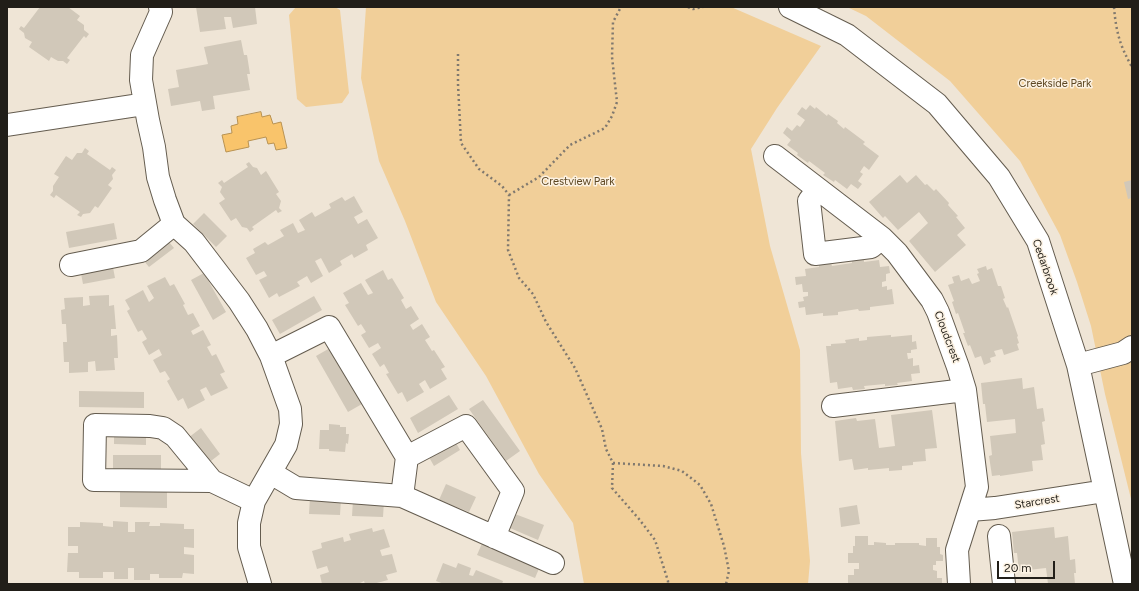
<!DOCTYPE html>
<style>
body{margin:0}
#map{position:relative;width:1139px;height:591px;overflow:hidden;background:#efe5d6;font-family:Figtree,sans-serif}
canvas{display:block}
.frame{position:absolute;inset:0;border:8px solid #211e18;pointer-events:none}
.scale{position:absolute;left:997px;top:561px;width:58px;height:18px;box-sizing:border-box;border:2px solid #211e18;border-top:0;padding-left:5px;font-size:12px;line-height:14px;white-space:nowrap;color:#211e18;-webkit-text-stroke:3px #fcf2e3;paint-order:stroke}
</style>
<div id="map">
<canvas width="1139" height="591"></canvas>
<div class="frame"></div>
<div class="scale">20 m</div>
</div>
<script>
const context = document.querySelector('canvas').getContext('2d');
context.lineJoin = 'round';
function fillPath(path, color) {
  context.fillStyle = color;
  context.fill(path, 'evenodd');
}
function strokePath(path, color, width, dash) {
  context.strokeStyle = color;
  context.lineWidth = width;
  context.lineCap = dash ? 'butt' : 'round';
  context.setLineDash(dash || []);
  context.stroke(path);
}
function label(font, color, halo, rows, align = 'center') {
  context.font = font + ' Figtree,sans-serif';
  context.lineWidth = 3;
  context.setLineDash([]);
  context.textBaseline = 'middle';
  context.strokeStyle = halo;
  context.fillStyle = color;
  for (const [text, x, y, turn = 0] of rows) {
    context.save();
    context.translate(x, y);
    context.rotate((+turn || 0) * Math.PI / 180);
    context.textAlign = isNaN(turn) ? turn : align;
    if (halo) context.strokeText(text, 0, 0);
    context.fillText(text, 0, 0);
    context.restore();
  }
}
const green = new Path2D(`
 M 296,7 L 335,7 L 340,10 L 349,93 L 342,103 L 306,107 L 297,99 L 289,15 Z
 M 366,7 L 731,7 L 821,46 L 777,108 L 751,149 L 770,246 L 800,350 L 801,453 L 810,561 L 808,584 L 584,584 L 573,523 L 539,474 L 486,376 L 436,302 L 405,221 L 379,161 L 361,78 Z
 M 847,7 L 1132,7 L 1132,503 L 1105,394 L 1091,326 L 1077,282 L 1060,235 L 1020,161 L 950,81 L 866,16 Z`);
const water = new Path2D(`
 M 261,112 L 262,117 L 270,115 L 273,124 L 281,122 L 287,148 L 276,150 L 274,143 L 268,144 L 266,137 L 248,141 L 249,147 L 226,152 L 222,135 L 232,133 L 231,126 L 238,124 L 237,117 Z`);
const building = new Path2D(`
 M 40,7 L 68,7 L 80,16 L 77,20 L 84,25 L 84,30 L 89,34 L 86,38 L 84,36 L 67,58 L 70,60 L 67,64 L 63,61 L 58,61 L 51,57 L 49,61 L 29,47 L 32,42 L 25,38 L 24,33 L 19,29 L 21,26 L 24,28 Z
 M 196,7 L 255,7 L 257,24 L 233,28 L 231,17 L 224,17 L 226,29 L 200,32 Z
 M 241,40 L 244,55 L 247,55 L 250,74 L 247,74 L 250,90 L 213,96 L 215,109 L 202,111 L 200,101 L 171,106 L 168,89 L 179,87 L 176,70 L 208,64 L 204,47 Z
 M 810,105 L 815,109 L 816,107 L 827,116 L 828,114 L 838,121 L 837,123 L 844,129 L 845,127 L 865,142 L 863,144 L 879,156 L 869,170 L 864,166 L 860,172 L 863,174 L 858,181 L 862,184 L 858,189 L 851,184 L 847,189 L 835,180 L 834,182 L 823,175 L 825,173 L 809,161 L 808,163 L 797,155 L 798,153 L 787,145 L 791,140 L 783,133 L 787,127 L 792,131 L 797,125 L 800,127 L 805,120 L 797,114 L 802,107 L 806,110 Z
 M 85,148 L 89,151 L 87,154 L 110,170 L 112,167 L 116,170 L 112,175 L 113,179 L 108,185 L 112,188 L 98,208 L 95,206 L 90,213 L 83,214 L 81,217 L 77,215 L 80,212 L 56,195 L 54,198 L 50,195 L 53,191 L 53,186 L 59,177 L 54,174 L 66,156 L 72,160 L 77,153 L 82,153 Z
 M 249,162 L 253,167 L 257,168 L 261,175 L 266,171 L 279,192 L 276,194 L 281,201 L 279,208 L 282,211 L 278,213 L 276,210 L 252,227 L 254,229 L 250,232 L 247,228 L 242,227 L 236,218 L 231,221 L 219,203 L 225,199 L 220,192 L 222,187 L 218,183 L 222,180 L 224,183 L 248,167 L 246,164 Z
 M 900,175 L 907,183 L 916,175 L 925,185 L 927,184 L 934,191 L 936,189 L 949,203 L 948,205 L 958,216 L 956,217 L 965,228 L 957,235 L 966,245 L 935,272 L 909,241 L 928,223 L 919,212 L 898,230 L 885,216 L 883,218 L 869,202 Z
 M 1132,180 L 1132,198 L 1128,199 L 1124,182 Z
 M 354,196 L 363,212 L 354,217 L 358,224 L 367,219 L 378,238 L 366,245 L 368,250 L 354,258 L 352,254 L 340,261 L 342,265 L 329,273 L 321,258 L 315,261 L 323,276 L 311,283 L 307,276 L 297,282 L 300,286 L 279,297 L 277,293 L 269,298 L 259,280 L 267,276 L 264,271 L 256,275 L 246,258 L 255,253 L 253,249 L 265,242 L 268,245 L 284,236 L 280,230 L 293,223 L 298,233 L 305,230 L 299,220 L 312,212 L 315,217 L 331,208 L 329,204 L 342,197 L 345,201 Z
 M 204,213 L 227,236 L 216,247 L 193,224 Z
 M 114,223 L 117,239 L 69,248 L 66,232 Z
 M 164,236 L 174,248 L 149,267 L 139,255 Z
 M 864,259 L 864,262 L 879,260 L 880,267 L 889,266 L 890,273 L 886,274 L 886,281 L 882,282 L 882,287 L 887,286 L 887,290 L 892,289 L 894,304 L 870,307 L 870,310 L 859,311 L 858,309 L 838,312 L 838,315 L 823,316 L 823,313 L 806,315 L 805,307 L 799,308 L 798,302 L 804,301 L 803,297 L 808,296 L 808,292 L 803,292 L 802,284 L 796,285 L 795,277 L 806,276 L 805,269 L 819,267 L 819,264 L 831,263 L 832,266 L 852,263 L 852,261 Z
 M 112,262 L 115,278 L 83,284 L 80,268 Z
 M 986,266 L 987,270 L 992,268 L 998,286 L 1001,286 L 1005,298 L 1003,299 L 1007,308 L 1008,307 L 1018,336 L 1017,337 L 1019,343 L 1017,344 L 1019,350 L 1004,355 L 1002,349 L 994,351 L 996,356 L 990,358 L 991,362 L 984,365 L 981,356 L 975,358 L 970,345 L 968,346 L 963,333 L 965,333 L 958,313 L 956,314 L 952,302 L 954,301 L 948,285 L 954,283 L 952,277 L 959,275 L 961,281 L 969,278 L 972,284 L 980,281 L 977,274 L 979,273 L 977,269 Z
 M 383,270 L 388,280 L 392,278 L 404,298 L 401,300 L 406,309 L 411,306 L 419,319 L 410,325 L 413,330 L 422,324 L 430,337 L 425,340 L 432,351 L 434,350 L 445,367 L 441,369 L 447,379 L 430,389 L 425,380 L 419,384 L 424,392 L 407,402 L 402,392 L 398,394 L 386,374 L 389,373 L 384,364 L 380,367 L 372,354 L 381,348 L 378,343 L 369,348 L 361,335 L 366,332 L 361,324 L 358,326 L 345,305 L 349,303 L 343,293 L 361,283 L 368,295 L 373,293 L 365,280 Z
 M 204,273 L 226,312 L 213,320 L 191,280 Z
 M 165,277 L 170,286 L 174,284 L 185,304 L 183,305 L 188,315 L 193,313 L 200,326 L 191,331 L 193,335 L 203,330 L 211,345 L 207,347 L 212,356 L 216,354 L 225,372 L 220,374 L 228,388 L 211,396 L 206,387 L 200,390 L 205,400 L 188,409 L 183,398 L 178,401 L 167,381 L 170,379 L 165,371 L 160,373 L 153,360 L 162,355 L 159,349 L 149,355 L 142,342 L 147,339 L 142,330 L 138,332 L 127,311 L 130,309 L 125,300 L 143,290 L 149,302 L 154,298 L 147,286 Z
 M 109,295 L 109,306 L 114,305 L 116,329 L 111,329 L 111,336 L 117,335 L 118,358 L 114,358 L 115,370 L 96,371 L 95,361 L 88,362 L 88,372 L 69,373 L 69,362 L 64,362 L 63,342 L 67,342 L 66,324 L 62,324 L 61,310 L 65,309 L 64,298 L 83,297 L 83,306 L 90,305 L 89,296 Z
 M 314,296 L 322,310 L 280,334 L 272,320 Z
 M 891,335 L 891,337 L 912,335 L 912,342 L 916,341 L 917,349 L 911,350 L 911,353 L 907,353 L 908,359 L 913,358 L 913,366 L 919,365 L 920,373 L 911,374 L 912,381 L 897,383 L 898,385 L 885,386 L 885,384 L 864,386 L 865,389 L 853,390 L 852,387 L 838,389 L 837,382 L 830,383 L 826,346 L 831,346 L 831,344 L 846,343 L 845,340 L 859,338 L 859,341 L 867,340 L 867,337 Z
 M 330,348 L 362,404 L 348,412 L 316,356 Z
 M 1022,378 L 1023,389 L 1034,387 L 1037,409 L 1043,408 L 1045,421 L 1042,422 L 1045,444 L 1041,445 L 1043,460 L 1032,461 L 1033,471 L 1000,476 L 1000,475 L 992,476 L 989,456 L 992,455 L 990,436 L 1016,433 L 1015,419 L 987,422 L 985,404 L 983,404 L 981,383 Z
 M 79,391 L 144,392 L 144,408 L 79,407 Z
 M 449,395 L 458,409 L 418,433 L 410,418 Z
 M 483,400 L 520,451 L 506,461 L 469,409 Z
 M 932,410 L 937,448 L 925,449 L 926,461 L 913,462 L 913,465 L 902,466 L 902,470 L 889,471 L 889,468 L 868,470 L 868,468 L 854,470 L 852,459 L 839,461 L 835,421 L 856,418 L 857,421 L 875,419 L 879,448 L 895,446 L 891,415 Z
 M 329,424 L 340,425 L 340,427 L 346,427 L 346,434 L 349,434 L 348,444 L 346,443 L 345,452 L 329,451 L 329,449 L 319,449 L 320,430 L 329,430 Z
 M 114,428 L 146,429 L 146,445 L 114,444 Z
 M 201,428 L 220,454 L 207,464 L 188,438 Z
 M 452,436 L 460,450 L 434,466 L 426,452 Z
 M 113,455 L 161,455 L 161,471 L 113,470 Z
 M 446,484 L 476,497 L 469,512 L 439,500 Z
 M 120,492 L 167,492 L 167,508 L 120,507 Z
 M 310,497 L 341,499 L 340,515 L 309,514 Z
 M 353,500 L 384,501 L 383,517 L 352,516 Z
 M 857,505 L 860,524 L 841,527 L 839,508 Z
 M 515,514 L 544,525 L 538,540 L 510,528 Z
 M 113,521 L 128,522 L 128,532 L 135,532 L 135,522 L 150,522 L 149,526 L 160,526 L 160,523 L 184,524 L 184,529 L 194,529 L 194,548 L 184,547 L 184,554 L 194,555 L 194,574 L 183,573 L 182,578 L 159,578 L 159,574 L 150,574 L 150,580 L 134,580 L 134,568 L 128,568 L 128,579 L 114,579 L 114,572 L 103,572 L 103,578 L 79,578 L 79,572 L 67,572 L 68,553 L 78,553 L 78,546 L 68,546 L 68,527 L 80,527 L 80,522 L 103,523 L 103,526 L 113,527 Z
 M 1054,527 L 1055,538 L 1068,536 L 1070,560 L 1075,559 L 1076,573 L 1074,573 L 1075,584 L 1048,584 L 1046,568 L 1019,571 L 1017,553 L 1014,553 L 1012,532 Z
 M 372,528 L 373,532 L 384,529 L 390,547 L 380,550 L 382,556 L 392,554 L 397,572 L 386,575 L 388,580 L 373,584 L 365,584 L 364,581 L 358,584 L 322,584 L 320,575 L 329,572 L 327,566 L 317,569 L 312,551 L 322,548 L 321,543 L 343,537 L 344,542 L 351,540 L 349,534 Z
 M 855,536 L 868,536 L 868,545 L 874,545 L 874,542 L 886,543 L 886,545 L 895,545 L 895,543 L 919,543 L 919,545 L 926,546 L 926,538 L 937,538 L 937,547 L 940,547 L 940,554 L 943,555 L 943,561 L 936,561 L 936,565 L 933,565 L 933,570 L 937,571 L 937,578 L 942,578 L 942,584 L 848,583 L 848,575 L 854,575 L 854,569 L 859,569 L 859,563 L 848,563 L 848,553 L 853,553 L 853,546 L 855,546 Z
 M 483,541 L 541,564 L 535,578 L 477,555 Z
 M 443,563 L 456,568 L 458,563 L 471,568 L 469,575 L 473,576 L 476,570 L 503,581 L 502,584 L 444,584 L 436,581 Z`);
const path = new Path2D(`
 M 688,7 L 693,9 L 703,7
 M 1114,7 C 1116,32 1120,46 1132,67
 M 458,54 L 458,84 L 461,143 L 479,169 L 502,186 L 509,195 L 508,250 L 519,278 L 533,294 L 546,322 L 575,368 L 602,429 L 606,449 L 613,463 L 612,488 L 639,519 L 655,540 L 668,581 L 668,584
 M 509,195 L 539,177 L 570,145 L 605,128 L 612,116 L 617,102 L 612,57 L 613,22 L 621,7
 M 613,463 L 663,466 L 682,471 L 700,485 L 711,504 L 724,546 L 729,571 L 726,584`);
const minor = new Path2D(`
 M 160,7 L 161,12 L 142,55 L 141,80 L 148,120 L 154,147 L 158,177 L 165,200 L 174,224 L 194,242 L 239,301 L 257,329 L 271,356 L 290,409 L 291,424 L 286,445 L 254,501 L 249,523 L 249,547 L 260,584
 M 790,7 L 847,35 L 937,104 L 999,177 L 1038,241 L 1078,365 L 1125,584
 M 7,125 L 145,104
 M 775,156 L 882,238 L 897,253 L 932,300 L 938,312 L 958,367 L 965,390 L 977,487 L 957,550 L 959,584
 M 818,189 L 809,201 L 815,254 L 871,247 L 882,238
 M 71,265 L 141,251 L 174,224
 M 271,356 L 329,327 L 407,457
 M 1078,365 L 1123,353 L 1132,347
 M 833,406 L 965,390
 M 271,473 L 296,488 L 402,496 L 553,563
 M 212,481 L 94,480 L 95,425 L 150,426 L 163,428 L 175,436 L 212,481 L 254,501
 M 402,496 L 407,457 L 466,426 L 513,491 L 494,537
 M 970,510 L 995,508 L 1105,491
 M 999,536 L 1004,584`);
const parkNames = [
 ["Creekside Park",1055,84],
 ["Crestview Park",578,182]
];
const streetNames = [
 ["Cedarbrook",1045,267,71],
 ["Cloudcrest",947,337,69],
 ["Starcrest",1037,502,-9]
];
fillPath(green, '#f1cf99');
fillPath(water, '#f9c46b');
strokePath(water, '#b89252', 1);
fillPath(building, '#d1c8b9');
strokePath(minor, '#645c4f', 24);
strokePath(path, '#80796f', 2.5, [2, 3]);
strokePath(minor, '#fff', 22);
label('11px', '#5d4722', '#fcf2e3', parkNames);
label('11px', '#211e18', '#fcf2e3', streetNames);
</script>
